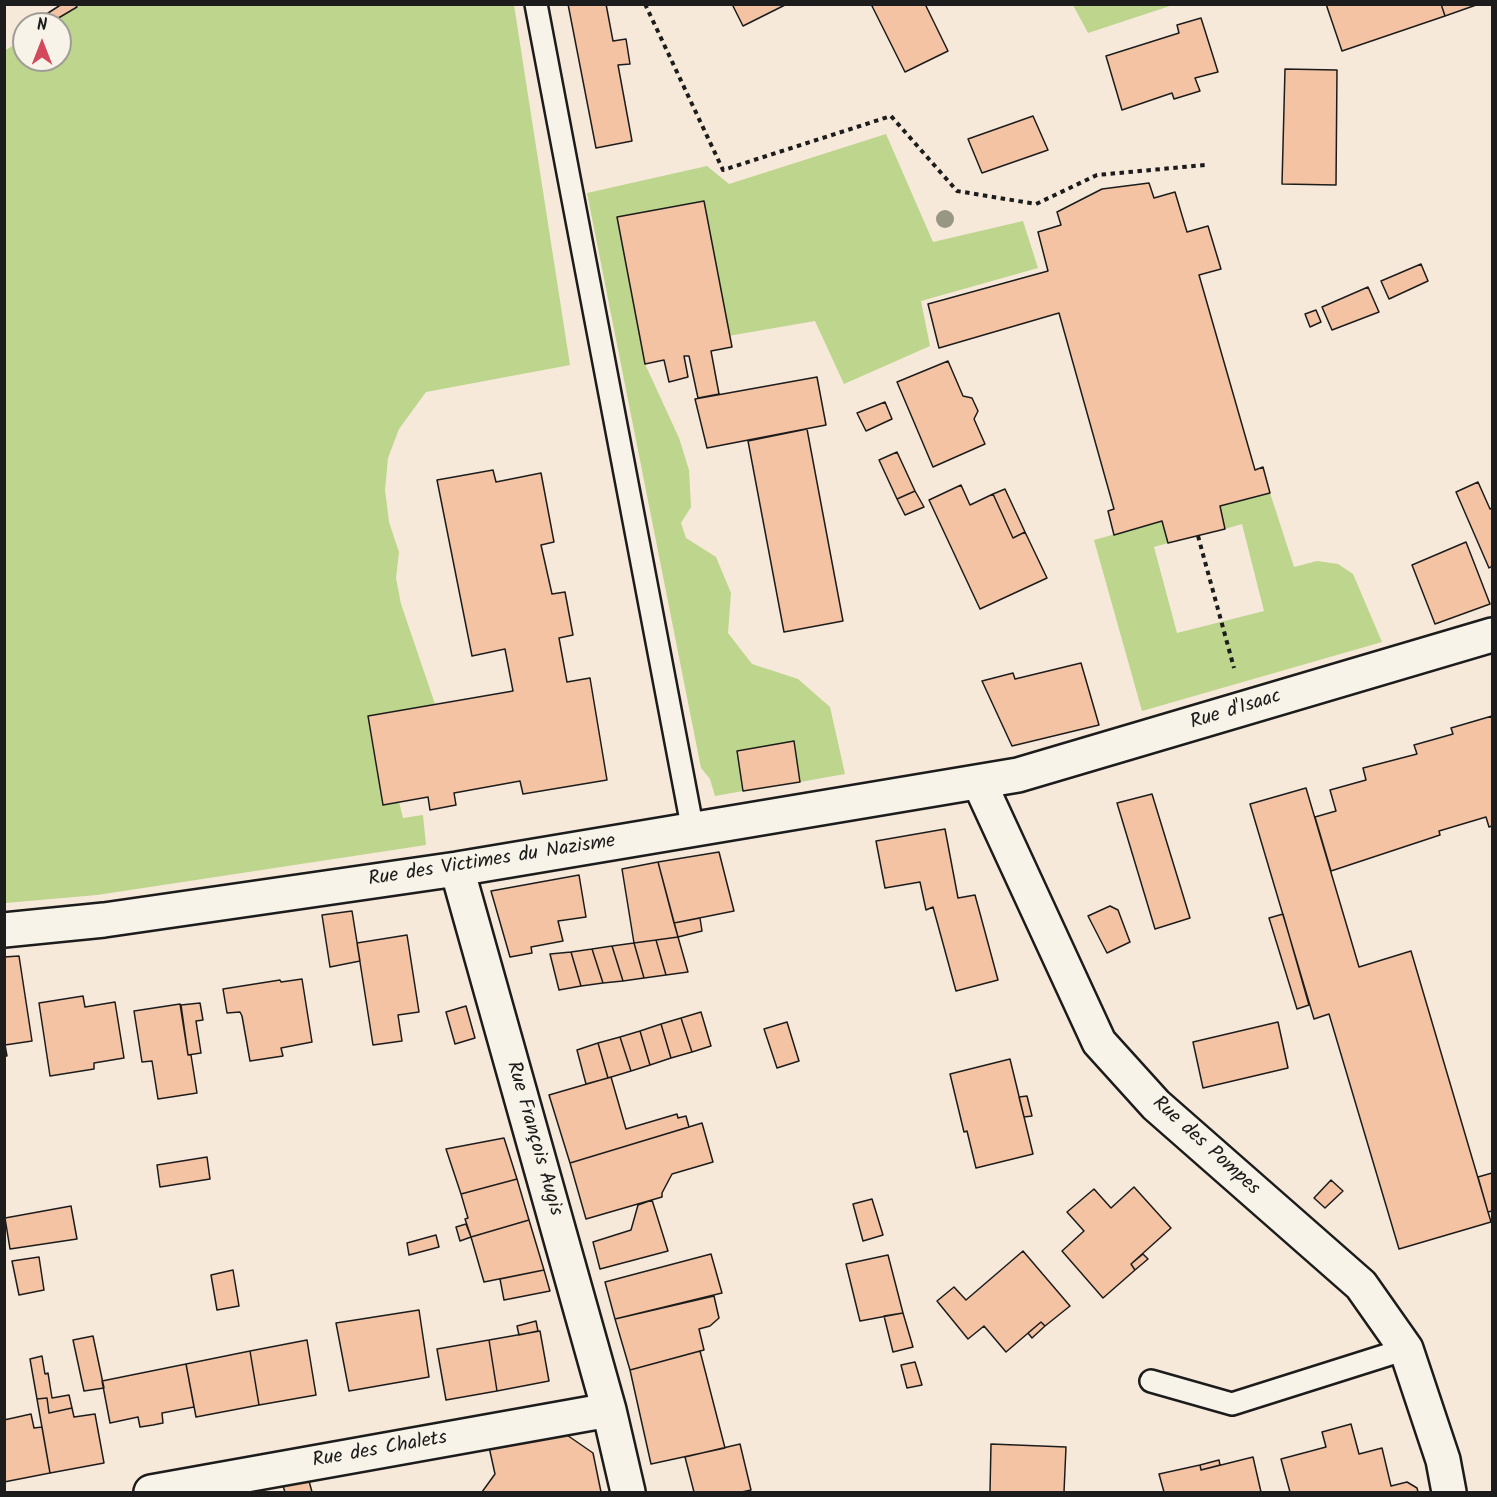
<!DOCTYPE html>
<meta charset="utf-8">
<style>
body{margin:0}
#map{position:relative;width:1497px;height:1497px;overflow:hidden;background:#f6e9da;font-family:Kalam,sans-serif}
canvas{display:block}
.frame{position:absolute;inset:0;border:6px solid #1c1c1c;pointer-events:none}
.north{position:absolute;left:12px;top:12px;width:60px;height:60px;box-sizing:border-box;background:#f7f3e8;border:2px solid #9f9d96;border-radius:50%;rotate:0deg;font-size:16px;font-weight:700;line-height:24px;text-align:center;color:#1c1c1c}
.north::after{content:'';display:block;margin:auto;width:21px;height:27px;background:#d1495b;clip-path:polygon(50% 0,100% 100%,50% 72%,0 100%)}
</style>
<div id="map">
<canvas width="1497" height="1497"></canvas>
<div class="frame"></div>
<div class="north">N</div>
</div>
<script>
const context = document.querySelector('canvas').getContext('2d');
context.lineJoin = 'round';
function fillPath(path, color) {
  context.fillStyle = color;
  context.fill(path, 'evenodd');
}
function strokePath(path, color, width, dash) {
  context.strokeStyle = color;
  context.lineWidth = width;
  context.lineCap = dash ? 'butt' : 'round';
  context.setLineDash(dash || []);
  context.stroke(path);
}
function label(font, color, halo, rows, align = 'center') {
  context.font = font + ' Kalam,sans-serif';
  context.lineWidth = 4.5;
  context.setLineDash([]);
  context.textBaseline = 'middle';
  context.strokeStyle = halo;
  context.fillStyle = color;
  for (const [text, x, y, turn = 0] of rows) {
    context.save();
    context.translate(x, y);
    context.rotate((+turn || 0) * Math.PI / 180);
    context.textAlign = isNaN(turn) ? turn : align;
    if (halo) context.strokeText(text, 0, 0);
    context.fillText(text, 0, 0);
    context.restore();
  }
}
const green = new Path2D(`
 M 81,5 L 514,5 L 570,365 L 426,392 L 399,429 L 388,458 L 385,490 L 389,522 L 399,552 L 396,578 L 401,604 L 435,704 L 368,717 L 383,805 L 399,802 L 403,818 L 423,815 L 426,845 L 97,895 L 5,903 L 4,51 L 24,39 L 24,60 L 60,60 L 60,24 L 49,24 Z
 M 1073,5 L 1173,5 L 1088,33 Z
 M 886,134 L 933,242 L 1023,221 L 1038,268 L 921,301 L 930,346 L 844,384 L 815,321 L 728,336 L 617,217 L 645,364 L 679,438 L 689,470 L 691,507 L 681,523 L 686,538 L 716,557 L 731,593 L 728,633 L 752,664 L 798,679 L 830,707 L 845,774 L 800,782 L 793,742 L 737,751 L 743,791 L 715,796 L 710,779 L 701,768 L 587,193 L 707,166 L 729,184 Z
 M 1270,493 L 1294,567 L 1317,561 L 1338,564 L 1353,574 L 1382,642 L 1142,711 L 1094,540 L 1162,521 L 1168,543 L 1154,547 L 1177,633 L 1264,611 L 1242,524 L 1225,529 L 1220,506 Z`);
const building = new Path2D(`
 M 62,4 L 75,4 L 77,7 L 50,23 L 45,15 Z
 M 568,4 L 606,4 L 613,41 L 626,39 L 630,64 L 618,65 L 632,141 L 596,148 Z
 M 732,4 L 787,4 L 743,26 Z
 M 871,4 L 925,4 L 948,51 L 905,72 Z
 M 1326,4 L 1441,4 L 1445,16 L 1342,51 Z
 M 1441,4 L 1479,4 L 1445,16 Z
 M 1201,18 L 1218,72 L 1195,78 L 1200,91 L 1174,99 L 1172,93 L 1122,110 L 1106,56 L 1179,33 L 1177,25 Z
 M 1285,69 L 1337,70 L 1336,185 L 1282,184 Z
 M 1033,116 L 1048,150 L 982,173 L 968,139 Z
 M 1149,183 L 1154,198 L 1175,192 L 1187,232 L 1208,226 L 1221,269 L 1199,275 L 1255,470 L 1263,467 L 1270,493 L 1220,506 L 1225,529 L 1168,543 L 1162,521 L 1114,535 L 1108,511 L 1114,509 L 1059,313 L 939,348 L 928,304 L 1048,271 L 1038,232 L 1061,225 L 1057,212 L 1102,189 Z
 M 704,201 L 732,347 L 711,351 L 719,394 L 698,398 L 689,356 L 684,356 L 688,377 L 669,382 L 664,360 L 645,364 L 617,217 Z
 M 1421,264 L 1428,281 L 1389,299 L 1381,281 Z
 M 1368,287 L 1379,312 L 1332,330 L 1322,307 Z
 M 1316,310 L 1321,322 L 1310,327 L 1305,314 Z
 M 948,361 L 963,396 L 972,398 L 978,411 L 974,419 L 985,444 L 933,467 L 897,382 Z
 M 817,377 L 826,425 L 707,448 L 695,399 Z
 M 885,402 L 892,419 L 866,431 L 857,413 Z
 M 807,429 L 843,621 L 784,632 L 748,441 Z
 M 897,452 L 915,491 L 897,499 L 879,460 Z
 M 493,470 L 496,482 L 541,473 L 554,542 L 541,545 L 552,594 L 565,592 L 573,635 L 559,638 L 567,682 L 590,678 L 607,780 L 523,794 L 520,781 L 454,793 L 456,805 L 430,810 L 428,797 L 383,805 L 368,716 L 513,691 L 505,649 L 472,656 L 437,480 Z
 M 1478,482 L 1490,509 L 1492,508 L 1492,566 L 1489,568 L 1456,492 Z
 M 961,485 L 970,505 L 993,494 L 1013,538 L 1025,532 L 1047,578 L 980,609 L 929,500 Z
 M 1005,489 L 1025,532 L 1013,538 L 993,494 Z
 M 915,491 L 924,507 L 905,515 L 897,499 Z
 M 1466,542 L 1490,604 L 1435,624 L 1412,565 Z
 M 1081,663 L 1099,725 L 1012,746 L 982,681 L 1013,673 L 1015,679 Z
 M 1492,716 L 1492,826 L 1489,827 L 1486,817 L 1439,831 L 1440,835 L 1331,871 L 1315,817 L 1336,811 L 1330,790 L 1366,780 L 1363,768 L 1417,754 L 1414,745 L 1453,734 L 1451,728 Z
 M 794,741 L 800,782 L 743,791 L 737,751 Z
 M 1306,788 L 1359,967 L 1411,951 L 1491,1222 L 1399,1249 L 1329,1014 L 1314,1019 L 1250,804 Z
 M 1152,794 L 1190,918 L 1155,929 L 1117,803 Z
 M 945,829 L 958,898 L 975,895 L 998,980 L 956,991 L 933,907 L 926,910 L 920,882 L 885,888 L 876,841 Z
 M 719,852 L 734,911 L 674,923 L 658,862 Z
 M 658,862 L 678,937 L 634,943 L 622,869 Z
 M 579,875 L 586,917 L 558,921 L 563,941 L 531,947 L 532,953 L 510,957 L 491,891 Z
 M 1110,906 L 1118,910 L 1130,942 L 1107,953 L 1088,916 Z
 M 352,911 L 360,961 L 330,967 L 322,915 Z
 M 1283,914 L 1309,1005 L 1297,1009 L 1269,918 Z
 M 700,918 L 702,931 L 678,937 L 674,923 Z
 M 407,935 L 419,1012 L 398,1015 L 402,1041 L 373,1045 L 357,943 Z
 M 678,937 L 688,972 L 666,975 L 656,940 Z
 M 656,940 L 666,975 L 644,978 L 634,943 Z
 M 634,943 L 644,978 L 623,981 L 612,946 Z
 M 612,946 L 623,981 L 603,983 L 592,949 Z
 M 592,949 L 603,983 L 581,986 L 571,952 Z
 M 571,952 L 581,986 L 559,990 L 550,954 Z
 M 19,956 L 32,1041 L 5,1045 L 7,1056 L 4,1056 L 4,957 Z
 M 302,979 L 312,1042 L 281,1048 L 283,1056 L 250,1061 L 242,1016 L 240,1012 L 227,1013 L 223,989 L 280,980 L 281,982 Z
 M 83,996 L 85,1007 L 115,1002 L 124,1058 L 94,1063 L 94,1069 L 50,1076 L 39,1003 Z
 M 200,1003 L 203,1020 L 196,1021 L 201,1053 L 188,1055 L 181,1005 Z
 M 180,1004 L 188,1055 L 191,1055 L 197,1093 L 158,1099 L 152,1061 L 142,1062 L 134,1011 Z
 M 466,1006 L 475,1038 L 455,1044 L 446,1012 Z
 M 701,1012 L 711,1046 L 692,1052 L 681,1018 Z
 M 681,1018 L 692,1052 L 671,1058 L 661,1024 Z
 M 787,1022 L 799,1061 L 777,1068 L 764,1029 Z
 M 1278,1022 L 1288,1068 L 1203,1088 L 1193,1042 Z
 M 661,1024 L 671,1058 L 650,1065 L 640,1031 Z
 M 640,1031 L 650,1065 L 631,1071 L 620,1037 Z
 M 620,1037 L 631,1071 L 608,1078 L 598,1043 Z
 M 598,1043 L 608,1078 L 586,1084 L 577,1050 Z
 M 1010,1059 L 1033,1154 L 976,1168 L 967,1131 L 964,1132 L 950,1074 Z
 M 611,1077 L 626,1129 L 677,1114 L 678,1118 L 686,1116 L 689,1127 L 570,1163 L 549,1095 Z
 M 1027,1096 L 1032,1116 L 1024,1117 L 1019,1097 Z
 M 702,1123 L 713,1162 L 672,1174 L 662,1193 L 662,1197 L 586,1219 L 570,1163 Z
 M 504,1138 L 517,1179 L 461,1194 L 446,1149 Z
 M 207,1157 L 210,1179 L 160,1187 L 157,1165 Z
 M 1492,1173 L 1492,1211 L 1488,1212 L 1478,1177 Z
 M 517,1179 L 529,1220 L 471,1237 L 465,1219 L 468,1218 L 461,1194 Z
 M 1331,1180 L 1343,1191 L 1325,1208 L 1314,1198 Z
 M 1134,1187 L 1171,1228 L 1131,1264 L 1135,1270 L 1103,1298 L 1062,1251 L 1084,1231 L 1067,1212 L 1094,1189 L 1111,1208 Z
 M 872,1199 L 883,1235 L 863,1241 L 853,1204 Z
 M 652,1200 L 668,1251 L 600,1269 L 593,1242 L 631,1230 L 638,1205 Z
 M 71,1206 L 77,1239 L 10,1249 L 5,1218 Z
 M 529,1220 L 544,1270 L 484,1282 L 471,1237 Z
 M 466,1224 L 471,1237 L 460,1241 L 456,1227 Z
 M 436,1235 L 439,1247 L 409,1255 L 407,1243 Z
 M 1023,1251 L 1070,1306 L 1045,1326 L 1041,1322 L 1006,1352 L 984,1326 L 968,1339 L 937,1301 L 954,1287 L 966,1300 Z
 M 711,1254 L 722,1293 L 615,1319 L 605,1282 Z
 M 1143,1254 L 1148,1259 L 1135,1270 L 1131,1264 Z
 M 888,1255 L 903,1313 L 860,1321 L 846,1264 Z
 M 39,1257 L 44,1290 L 19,1295 L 12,1261 Z
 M 233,1270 L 239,1306 L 217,1310 L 211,1275 Z
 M 544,1270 L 550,1291 L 504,1300 L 500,1279 Z
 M 714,1296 L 719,1318 L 710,1326 L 699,1329 L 704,1350 L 630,1370 L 615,1319 Z
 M 419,1310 L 429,1377 L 349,1391 L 336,1323 Z
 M 903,1313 L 913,1347 L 893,1352 L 884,1316 Z
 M 536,1321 L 538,1331 L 519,1335 L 517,1326 Z
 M 1041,1322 L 1045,1326 L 1032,1338 L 1028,1333 Z
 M 540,1331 L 549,1381 L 497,1391 L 489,1340 Z
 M 93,1336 L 104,1388 L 84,1391 L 73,1340 Z
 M 307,1340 L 316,1395 L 259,1405 L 250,1351 Z
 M 489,1340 L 497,1391 L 446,1400 L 437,1349 Z
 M 250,1351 L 259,1405 L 196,1417 L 186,1364 Z
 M 700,1351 L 725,1448 L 651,1464 L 630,1370 Z
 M 42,1356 L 45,1374 L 48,1373 L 52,1398 L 69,1395 L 72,1408 L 49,1413 L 47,1398 L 37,1399 L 30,1359 Z
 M 915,1362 L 922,1385 L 907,1388 L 901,1365 Z
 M 186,1364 L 194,1407 L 162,1413 L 163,1423 L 153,1425 L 140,1427 L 138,1417 L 110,1423 L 102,1381 Z
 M 47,1398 L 49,1413 L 72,1408 L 74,1417 L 95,1414 L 104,1463 L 50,1473 L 37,1399 Z
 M 31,1414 L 34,1428 L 42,1427 L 50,1473 L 4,1482 L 4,1420 Z
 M 1351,1424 L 1359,1454 L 1382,1448 L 1391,1486 L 1407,1482 L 1417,1488 L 1418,1492 L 1290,1492 L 1281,1459 L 1326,1447 L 1322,1432 Z
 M 564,1433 L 593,1453 L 601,1492 L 482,1492 L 495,1474 L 489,1447 Z
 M 740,1444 L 751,1490 L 742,1492 L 694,1492 L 685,1457 Z
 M 991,1444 L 1066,1447 L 1064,1492 L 990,1492 Z
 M 1253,1457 L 1261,1492 L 1164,1492 L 1159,1474 L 1200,1465 L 1201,1470 Z
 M 1219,1460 L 1220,1465 L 1201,1470 L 1200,1465 Z
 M 309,1481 L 312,1492 L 285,1492 L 283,1486 Z`);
const path = new Path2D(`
 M 645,4 L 723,170 L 891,116 L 957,191 L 1036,204 L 1097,175 L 1205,165
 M 1198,536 L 1234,668`);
const lane = new Path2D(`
 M 536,4 L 693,831
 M 1151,1381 L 1232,1404 L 1406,1349`);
const street = new Path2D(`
 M 979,782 L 1099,1042 L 1156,1105 L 1361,1285 L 1406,1349 L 1443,1460 L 1449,1492
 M 457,869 L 609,1410 L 628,1492
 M 4,930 L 104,920 L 457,869 L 1018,775 L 1492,635
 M 151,1492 L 609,1410`);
const trees = [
 [945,219]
];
const streetNames = [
 ["Rue d'Isaac",1236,711,-17],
 ["Rue des Victimes du Nazisme",492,862,-9],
 ["Rue François Augis",533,1139,74],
 ["Rue des Pompes",1205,1147,42],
 ["Rue des Chalets",380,1451,-10]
];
fillPath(green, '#bdd58c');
fillPath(building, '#f3c3a3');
strokePath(building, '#1c1c1c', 1.5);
strokePath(lane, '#1c1c1c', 26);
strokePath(street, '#1c1c1c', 38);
strokePath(path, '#1c1c1c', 4, [4.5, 4.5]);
strokePath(lane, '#f7f3e8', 21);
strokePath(street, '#f7f3e8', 33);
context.fillStyle = '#989784';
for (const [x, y] of trees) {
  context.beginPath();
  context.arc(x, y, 9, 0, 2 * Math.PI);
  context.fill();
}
label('20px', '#1c1c1c', '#f7f3e8', streetNames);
</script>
